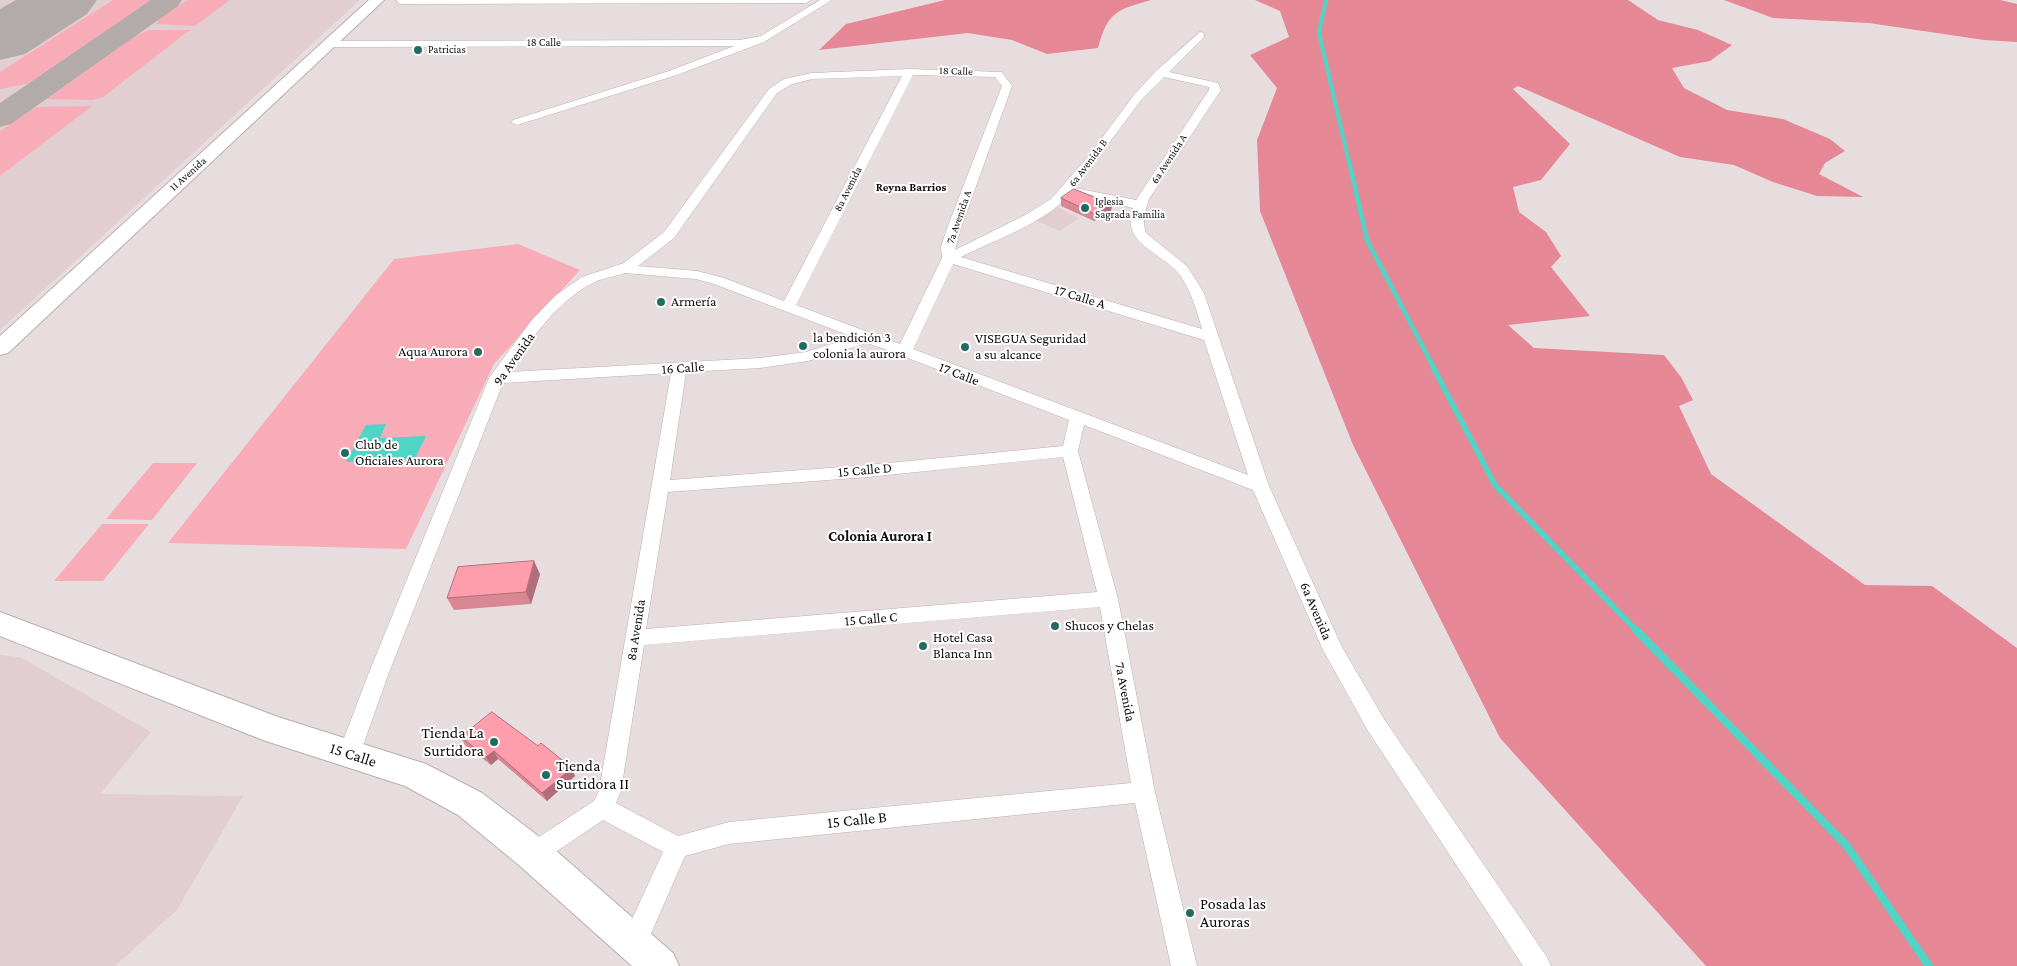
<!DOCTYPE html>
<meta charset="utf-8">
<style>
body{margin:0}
canvas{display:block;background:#e8ddde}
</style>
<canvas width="2017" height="966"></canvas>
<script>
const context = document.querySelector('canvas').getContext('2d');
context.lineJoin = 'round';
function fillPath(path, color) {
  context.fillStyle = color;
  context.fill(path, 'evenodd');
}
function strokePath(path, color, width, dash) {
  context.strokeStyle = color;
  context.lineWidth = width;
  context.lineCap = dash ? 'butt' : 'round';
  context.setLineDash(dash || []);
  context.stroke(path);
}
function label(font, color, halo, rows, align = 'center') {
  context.font = font + ' "Crimson Pro",serif';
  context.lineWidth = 4;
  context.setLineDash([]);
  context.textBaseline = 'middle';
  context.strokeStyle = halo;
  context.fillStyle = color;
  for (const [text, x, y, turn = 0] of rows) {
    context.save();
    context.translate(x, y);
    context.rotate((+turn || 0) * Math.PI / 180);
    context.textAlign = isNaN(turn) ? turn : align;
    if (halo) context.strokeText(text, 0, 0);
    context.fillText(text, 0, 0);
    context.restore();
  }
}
const built = new Path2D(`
 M 0,0 L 360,0 L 0,330 Z
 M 1057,207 L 1079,218 L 1060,231 L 1032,219 Z
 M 0,655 L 20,657 L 151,732 L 100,794 L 243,796 L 177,910 L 115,966 L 0,966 Z`);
const green = new Path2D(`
 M 113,0 L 154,0 L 31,83 L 0,89 L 0,72 Z
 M 187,0 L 230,0 L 195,26 L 157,24 L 158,20 Z
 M 149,30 L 190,30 L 103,97 L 92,100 L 47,99 L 137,35 Z
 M 92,106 L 0,176 L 0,131 L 36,107 Z
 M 518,244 L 580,270 L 494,364 L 406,549 L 168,543 L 394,259 Z
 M 153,463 L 197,463 L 152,520 L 106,519 Z
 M 102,524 L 149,524 L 103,581 L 54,581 Z`);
const forest = new Path2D(`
 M 945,0 L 1151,0 C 1117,10 1108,11 1098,48 L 1047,54 L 1012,40 L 968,33 L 819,50 L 846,24 Z
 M 1255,0 L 1628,0 L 1658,20 L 1698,30 L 1732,45 L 1710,61 L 1672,68 L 1684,88 L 1727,110 L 1783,119 L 1830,139 L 1845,151 L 1825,163 L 1819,174 L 1863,197 L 1817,196 L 1773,182 L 1734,165 L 1680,157 L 1518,86 L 1513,89 L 1570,144 L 1541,180 L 1513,187 L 1519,212 L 1546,232 L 1561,256 L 1551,267 L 1590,316 L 1508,325 L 1534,348 L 1664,355 L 1681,377 L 1693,400 L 1679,406 L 1711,474 L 1865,585 L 1932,586 L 2017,648 L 2017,966 L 1706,966 L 1500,738 L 1353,445 L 1260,211 L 1257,140 L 1277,88 L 1250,55 L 1289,37 L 1280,11 Z
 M 1724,0 L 2000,0 L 2017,4 L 2017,42 L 1984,40 L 1869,23 L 1773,18 Z`);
const water = new Path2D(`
 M 386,424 L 380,438 L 426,436 L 415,459 L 346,462 L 366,425 Z`);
const streamFar3 = new Path2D(`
 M 1326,0 L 1319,33 L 1349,162`);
const streamFar2 = new Path2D(`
 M 1349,161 L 1367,240 L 1434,368`);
const streamFar1 = new Path2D(`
 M 1433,367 L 1495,485 L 1637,631`);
const stream = new Path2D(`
 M 1636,630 L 1847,846 L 1929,966`);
const taxiway = new Path2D(`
 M 28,0 L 64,0 L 60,6 L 0,29 L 0,11 Z
 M 151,0 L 182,0 L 178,6 L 11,124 L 0,127 L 0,103 Z`);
const runway = new Path2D(`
 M 16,0 L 97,0 L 87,14 L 25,54 L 0,60 L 0,9 Z`);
const minor = new Path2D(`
 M 396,0 L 811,0 L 806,3 L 400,4 Z
 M 820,0 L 832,0 L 764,42 L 677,75 L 517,125 L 511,122 L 513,120 L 669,71 L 734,46 L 329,47 L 324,44 L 329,41 L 740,40 L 761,36 Z
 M 1200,32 L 1204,33 L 1204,37 L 1169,72 L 1218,83 L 1221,90 L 1149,199 C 1145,211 1142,221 1146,233 L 1187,266 L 1204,293 L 1269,486 L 1342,647 L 1384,719 L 1547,957 L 1551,966 L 1523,966 L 1368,731 L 1323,650 L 1253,490 L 1084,425 L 1078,451 L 1118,599 L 1155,792 L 1197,966 L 1171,966 L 1135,803 L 729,844 L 685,856 L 643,952 L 634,955 L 625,952 L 621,943 L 663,852 L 603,820 L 541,862 L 533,865 L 525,862 L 521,854 L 525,846 L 594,801 L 599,791 L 671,373 L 503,383 L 388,675 L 360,754 L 357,761 L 349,764 L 341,761 L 338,754 L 368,675 L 489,378 L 531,321 L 556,295 L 582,277 L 624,263 L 664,232 L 769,89 L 784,79 L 812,73 L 909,69 L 1002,72 L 1012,86 L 960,231 L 955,250 L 1025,215 L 1051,199 L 1087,158 L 1134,95 L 1156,71 ZM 913,75 L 995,77 L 1002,86 L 946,231 L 941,247 L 942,258 L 900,344 L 796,305 ZM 902,76 L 784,301 L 724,278 L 697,271 L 638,266 L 674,238 L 777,93 L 792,84 L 812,79 ZM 1164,77 L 1209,87 L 1209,90 L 1136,200 L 1075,188 L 1142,99 ZM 1070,194 L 1133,208 C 1120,244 1162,252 1180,275 C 1191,291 1197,311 1202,329 L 961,257 C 995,240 1045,223 1070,194 ZM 953,264 L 1204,340 L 1248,475 L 913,349 ZM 625,273 L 696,279 L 714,284 L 853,337 L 806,352 L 760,358 L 509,372 C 531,340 555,303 591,284 C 601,278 614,277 625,273 ZM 867,343 L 896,353 L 898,356 L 905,357 L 1069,420 L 1063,446 L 868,465 L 670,480 L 686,372 L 760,368 L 808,361 ZM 1063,457 L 1097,592 L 646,629 L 668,492 L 868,477 ZM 1100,607 L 1131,783 L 729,822 L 678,836 L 616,803 L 621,791 L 644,645 Z`);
const secondary = new Path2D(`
 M 369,0 L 384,0 L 8,353 L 0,355 L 0,336 Z
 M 0,612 L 278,717 L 426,764 L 482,793 L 546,842 L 673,953 L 679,966 L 632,966 L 520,866 L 458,815 L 405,786 L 263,740 L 0,636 Z`);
const wall = new Path2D(`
 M 1061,198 L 1112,204 L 1111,211 L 1094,221 L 1061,206 Z
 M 540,574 L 531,604 L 454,610 L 447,598 Z
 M 461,737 L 575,776 L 547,801 L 498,759 L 491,765 L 465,745 Z`);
const shadedWall = new Path2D(`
 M 1112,204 L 1111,211 L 1094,221 L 1095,214 Z
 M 534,561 L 540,574 L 531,604 L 526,592 Z
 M 494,751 L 498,759 L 491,765 L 486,757 Z
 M 572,768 L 575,776 L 547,801 L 542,793 Z`);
const building = new Path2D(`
 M 1074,189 L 1112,204 L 1095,214 L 1061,198 Z
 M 534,561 L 526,592 L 447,598 L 458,567 Z
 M 492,712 L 538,746 L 541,743 L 572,768 L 542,793 L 494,751 L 486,757 L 461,737 Z`);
const markers = [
 [418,50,5,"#216b63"],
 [1085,208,5,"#216b63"],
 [661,302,5,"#216b63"],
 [803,346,5,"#216b63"],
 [965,347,5,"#216b63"],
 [478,352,5,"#216b63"],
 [345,453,5,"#216b63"],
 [1055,626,5,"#216b63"],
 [923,646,5,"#216b63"],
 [494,742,5,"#216b63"],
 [546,775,5,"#216b63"],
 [1190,913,5,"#216b63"]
];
const farStreetnames = [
 ["18 Calle",544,43],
 ["18 Calle",956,71,2],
 ["6a Avenida A",1169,159,-57],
 ["6a Avenida B",1088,163,-53],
 ["11 Avenida",188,174,-42],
 ["8a Avenida",848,189,-63],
 ["7a Avenida A",959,217,-71]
];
const farPoinames = [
 ["Patricias",428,50],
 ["Iglesia",1095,202],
 ["Sagrada Familia",1095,215]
];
const farNeighbourhoodnames = [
 ["Reyna Barrios",911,187]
];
const streetNames = [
 ["17 Calle A",1080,297,17],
 ["9a Avenida",514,359,-55],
 ["16 Calle",683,368,-4],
 ["17 Calle",959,374,21],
 ["15 Calle D",865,470,-5],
 ["6a Avenida",1316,611,67],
 ["15 Calle C",871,619,-5],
 ["8a Avenida",636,630,-81],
 ["7a Avenida",1125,692,79]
];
const poiNames = [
 ["Armería",671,302],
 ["la bendición 3",813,338],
 ["colonia la aurora",813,354],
 ["VISEGUA Seguridad",975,339],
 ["a su alcance",975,355],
 ["Aqua Aurora",468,352,"right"],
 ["Club de",355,445],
 ["Oficiales Aurora",355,461],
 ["Shucos y Chelas",1065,626],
 ["Hotel Casa",933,638],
 ["Blanca Inn",933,654]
];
const neighbourhoodNames = [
 ["Colonia Aurora I",880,536]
];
const nearPoinames = [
 ["Tienda La",484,733,"right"],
 ["Surtidora",484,751,"right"],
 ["Tienda",556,766],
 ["Surtidora II",556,784],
 ["Posada las",1200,904],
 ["Auroras",1200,922]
];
const nearStreetnames = [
 ["15 Calle",353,755,18],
 ["15 Calle B",857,820,-6]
];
fillPath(built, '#e2ced0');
fillPath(green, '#f8acb7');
fillPath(forest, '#e68796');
fillPath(water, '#4fd4c6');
strokePath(streamFar3, '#4fd4c6', 4);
strokePath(streamFar2, '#4fd4c6', 4.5);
strokePath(streamFar1, '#4fd4c6', 5.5);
strokePath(stream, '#4fd4c6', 8);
fillPath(taxiway, '#b3aaaa');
fillPath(runway, '#b3aaaa');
strokePath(minor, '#b9aeaf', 1);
strokePath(secondary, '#b9aeaf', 2);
fillPath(minor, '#fff');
fillPath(secondary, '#fff');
fillPath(wall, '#da8794');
fillPath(shadedWall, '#b26e78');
fillPath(building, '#fe9dac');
strokePath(building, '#b26e78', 1);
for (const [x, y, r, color] of markers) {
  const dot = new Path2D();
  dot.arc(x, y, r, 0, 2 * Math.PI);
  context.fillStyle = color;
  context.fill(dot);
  strokePath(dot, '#fff', 2);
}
label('11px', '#110d0e', '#fff', farStreetnames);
label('11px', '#110d0e', '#fff', farPoinames, 'left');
label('bold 12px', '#110d0e', '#fff', farNeighbourhoodnames);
label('14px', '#110d0e', '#fff', streetNames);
label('14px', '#110d0e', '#fff', poiNames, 'left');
label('bold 15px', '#110d0e', '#fff', neighbourhoodNames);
label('16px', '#110d0e', '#fff', nearPoinames, 'left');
label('16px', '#110d0e', '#fff', nearStreetnames);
</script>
